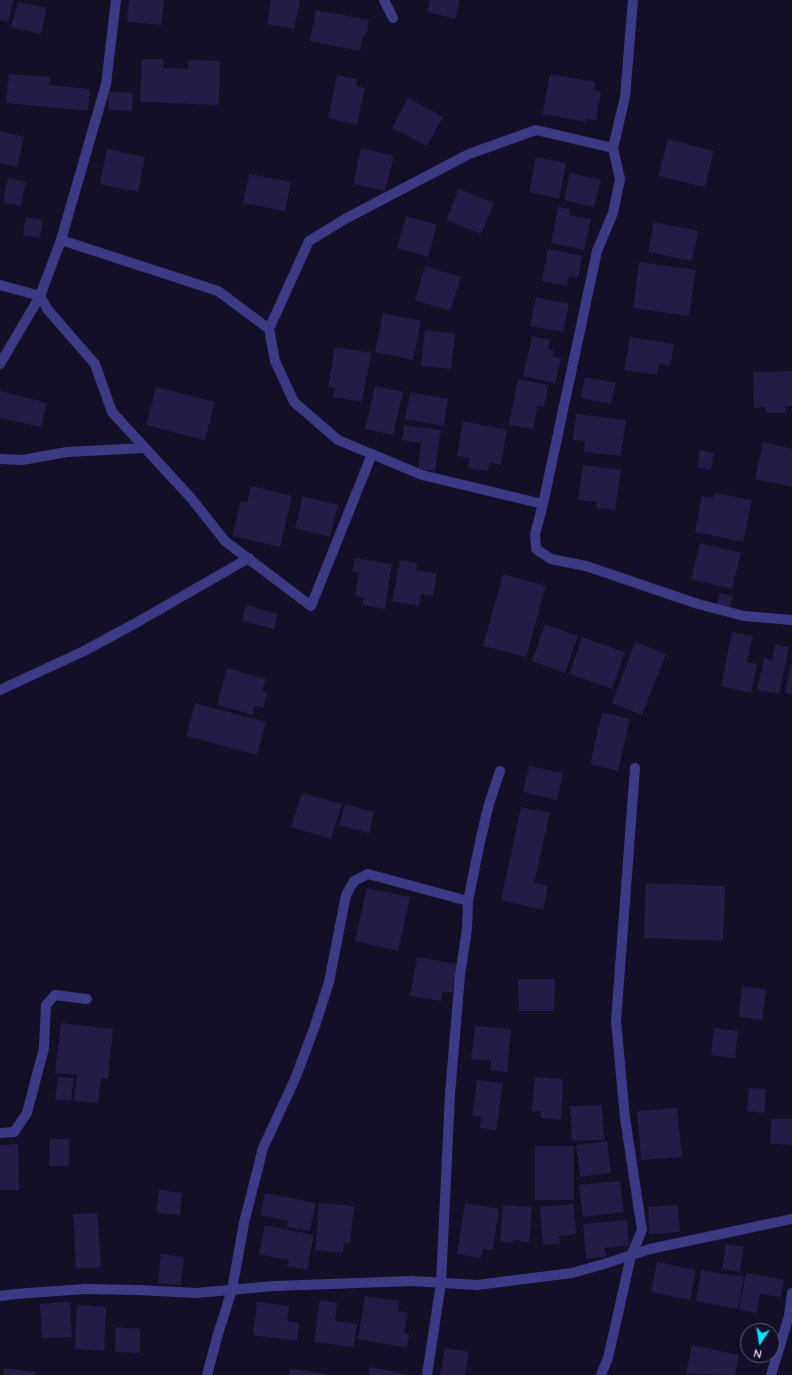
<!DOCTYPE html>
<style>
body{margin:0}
#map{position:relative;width:792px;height:1375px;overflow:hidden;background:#130f26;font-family:Quicksand,sans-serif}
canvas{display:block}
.north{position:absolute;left:740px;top:1323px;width:40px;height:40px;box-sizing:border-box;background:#130f26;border:1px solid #625e7d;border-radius:50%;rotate:192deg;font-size:11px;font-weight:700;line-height:16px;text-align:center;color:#d9d4ff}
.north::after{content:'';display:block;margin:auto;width:14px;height:18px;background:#00e5ff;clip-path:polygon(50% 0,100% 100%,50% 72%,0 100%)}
</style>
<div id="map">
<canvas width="792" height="1375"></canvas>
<div class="north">N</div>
</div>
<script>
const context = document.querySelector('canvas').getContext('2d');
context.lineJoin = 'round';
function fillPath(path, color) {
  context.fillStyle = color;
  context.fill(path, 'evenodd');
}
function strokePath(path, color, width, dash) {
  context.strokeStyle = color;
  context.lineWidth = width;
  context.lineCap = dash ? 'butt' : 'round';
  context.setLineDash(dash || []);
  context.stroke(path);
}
const building = new Path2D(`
 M 0,0 L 14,0 L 8,22 L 0,20 Z
 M 129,0 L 164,0 L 161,25 L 127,22 Z
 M 271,0 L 300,0 L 294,29 L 267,24 Z
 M 430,0 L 460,0 L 455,19 L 427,12 Z
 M 18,2 L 47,8 L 41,34 L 11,27 Z
 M 316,10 L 369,20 L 366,36 L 363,35 L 360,51 L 310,41 Z
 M 142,59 L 163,59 L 163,68 L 188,69 L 188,60 L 220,61 L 219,105 L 140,102 Z
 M 9,74 L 50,77 L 49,85 L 90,89 L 88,111 L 6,103 Z
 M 550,74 L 595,82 L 594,90 L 601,91 L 596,120 L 587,119 L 586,122 L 542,114 Z
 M 337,75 L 357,79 L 356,86 L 365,88 L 357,125 L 328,118 Z
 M 109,92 L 133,93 L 132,111 L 108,110 Z
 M 408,98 L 443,117 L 427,146 L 392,128 Z
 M 0,131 L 24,137 L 17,167 L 0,163 Z
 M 668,139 L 714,151 L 705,187 L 658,176 Z
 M 361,148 L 394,156 L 385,191 L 353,184 Z
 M 107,149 L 145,157 L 138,192 L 100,184 Z
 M 536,157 L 566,163 L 559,199 L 529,192 Z
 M 570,173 L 601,180 L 594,207 L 564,200 Z
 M 249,174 L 291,182 L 285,211 L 243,203 Z
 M 8,178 L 26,182 L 21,206 L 3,203 Z
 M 459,189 L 494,203 L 481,234 L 446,220 Z
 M 558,207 L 570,209 L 569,215 L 591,219 L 584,250 L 551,243 Z
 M 406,216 L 437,225 L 428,257 L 397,248 Z
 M 26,217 L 43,220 L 40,238 L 23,235 Z
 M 654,222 L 698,231 L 692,261 L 648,252 Z
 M 548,249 L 582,256 L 578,278 L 569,276 L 567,286 L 542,281 Z
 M 639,262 L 696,270 L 689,316 L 633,308 Z
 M 425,266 L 461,277 L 450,311 L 415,300 Z
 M 536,297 L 569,304 L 563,332 L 530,326 Z
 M 383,313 L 421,321 L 413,360 L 375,352 Z
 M 425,330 L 455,334 L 451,369 L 421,366 Z
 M 532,336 L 550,340 L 548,349 L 554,350 L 553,357 L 561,358 L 555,383 L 523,376 Z
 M 630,337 L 674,344 L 670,366 L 659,364 L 657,375 L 624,370 Z
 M 335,347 L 371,353 L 362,402 L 333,397 L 335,388 L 328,387 Z
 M 792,371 L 792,406 L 785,406 L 786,413 L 766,413 L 766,407 L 754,408 L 753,372 Z
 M 585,377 L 616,383 L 611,404 L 581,398 Z
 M 518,379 L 548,385 L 544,407 L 538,406 L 533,429 L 509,425 Z
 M 375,386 L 403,392 L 393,435 L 365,429 Z
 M 156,387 L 215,402 L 205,440 L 146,425 Z
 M 0,391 L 47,403 L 41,427 L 0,418 Z
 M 410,392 L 448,399 L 444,426 L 405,419 Z
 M 576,414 L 626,420 L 621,456 L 584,452 L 585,441 L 573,440 Z
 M 463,421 L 507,430 L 501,465 L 490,462 L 488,471 L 468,468 L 470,458 L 457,456 Z
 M 404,425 L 441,430 L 435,471 L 418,469 L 421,443 L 402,440 Z
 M 763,442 L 792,449 L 792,487 L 755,479 Z
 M 700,450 L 714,453 L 711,470 L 697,467 Z
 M 583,465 L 621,470 L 615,510 L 596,508 L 597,502 L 578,500 Z
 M 251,486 L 292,496 L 280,547 L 232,536 L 241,501 L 247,503 Z
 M 715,493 L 752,500 L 743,542 L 695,532 L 702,496 L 713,498 Z
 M 303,496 L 338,505 L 330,537 L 295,528 Z
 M 700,543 L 741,553 L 732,589 L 691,579 Z
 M 355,558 L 392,564 L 385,609 L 362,605 L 364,598 L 355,596 L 359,573 L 352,572 Z
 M 400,560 L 417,563 L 416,570 L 437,574 L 433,596 L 421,594 L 419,606 L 392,601 Z
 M 503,574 L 546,586 L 526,657 L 483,646 Z
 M 720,593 L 733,596 L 730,607 L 717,604 Z
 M 246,605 L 278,614 L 274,629 L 242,621 Z
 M 545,624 L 578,636 L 565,673 L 532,661 Z
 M 732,632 L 753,636 L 747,662 L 757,664 L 751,693 L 721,686 Z
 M 582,637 L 625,652 L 612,689 L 569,674 Z
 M 635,642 L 666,654 L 642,715 L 612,703 Z
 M 775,644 L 789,647 L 779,694 L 757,690 L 764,658 L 772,660 Z
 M 791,664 L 792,664 L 792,695 L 785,693 Z
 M 227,668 L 266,679 L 262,691 L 267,693 L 263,708 L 255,706 L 253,715 L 217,705 Z
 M 195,703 L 266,722 L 257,755 L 186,736 Z
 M 602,712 L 630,719 L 618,771 L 590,764 Z
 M 529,766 L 563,773 L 557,800 L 523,792 Z
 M 302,793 L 342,804 L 331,839 L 291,827 Z
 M 345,804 L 374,812 L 369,833 L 339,825 Z
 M 521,807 L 550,813 L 534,883 L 548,886 L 543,910 L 501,900 Z
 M 646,883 L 725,886 L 723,941 L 644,938 Z
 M 367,888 L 410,897 L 398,951 L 355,941 Z
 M 417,957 L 457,964 L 452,993 L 442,991 L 441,1001 L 410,996 Z
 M 518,979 L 555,979 L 554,1011 L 519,1011 Z
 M 742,986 L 766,990 L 762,1020 L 739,1017 Z
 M 61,1023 L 113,1029 L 108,1079 L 101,1078 L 98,1103 L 74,1101 L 77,1075 L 55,1073 Z
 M 475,1026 L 511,1029 L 507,1072 L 490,1070 L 491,1061 L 471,1059 Z
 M 714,1028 L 738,1031 L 735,1058 L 711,1055 Z
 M 58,1077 L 74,1078 L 71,1101 L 55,1099 Z
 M 535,1077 L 563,1079 L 561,1120 L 541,1118 L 541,1111 L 532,1111 Z
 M 477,1080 L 503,1083 L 496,1130 L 480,1128 L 481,1117 L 472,1116 Z
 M 749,1088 L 766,1089 L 765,1113 L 747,1111 Z
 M 602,1105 L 604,1140 L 572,1141 L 570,1106 Z
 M 677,1108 L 682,1157 L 641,1160 L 637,1111 Z
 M 771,1119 L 792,1119 L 792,1145 L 770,1144 Z
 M 50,1139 L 69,1139 L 69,1166 L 49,1166 Z
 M 607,1141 L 611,1173 L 580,1177 L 576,1145 Z
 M 18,1144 L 19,1190 L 0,1190 L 0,1145 Z
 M 535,1146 L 574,1146 L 574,1200 L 535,1200 Z
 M 620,1181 L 624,1212 L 583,1217 L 579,1185 Z
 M 159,1190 L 182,1193 L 180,1215 L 157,1213 Z
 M 265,1193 L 316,1203 L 310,1231 L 287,1227 L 288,1221 L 261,1215 Z
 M 319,1203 L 354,1206 L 350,1243 L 344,1242 L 343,1253 L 315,1250 Z
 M 465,1203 L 499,1209 L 493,1250 L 483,1249 L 481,1258 L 457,1254 Z
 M 574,1204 L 576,1234 L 559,1236 L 560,1244 L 543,1245 L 540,1207 Z
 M 503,1205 L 532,1207 L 529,1242 L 513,1240 L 513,1243 L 500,1241 Z
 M 678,1205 L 680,1232 L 649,1234 L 648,1207 Z
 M 97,1213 L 101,1267 L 76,1269 L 73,1214 Z
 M 627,1220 L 629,1246 L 605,1248 L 606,1257 L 586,1259 L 583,1224 Z
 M 265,1225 L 314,1235 L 307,1270 L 287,1266 L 289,1260 L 259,1254 Z
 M 726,1244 L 744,1247 L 740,1272 L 722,1269 Z
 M 161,1254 L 184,1257 L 181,1285 L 158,1283 Z
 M 657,1262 L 696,1270 L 690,1300 L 651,1292 Z
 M 701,1270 L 744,1277 L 738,1309 L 696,1301 Z
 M 746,1273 L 784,1280 L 781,1297 L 760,1294 L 757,1313 L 739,1310 Z
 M 365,1296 L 399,1301 L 398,1311 L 408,1313 L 404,1334 L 409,1334 L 407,1348 L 358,1339 Z
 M 320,1300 L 337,1303 L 335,1321 L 357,1324 L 354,1347 L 314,1342 Z
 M 70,1302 L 72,1337 L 42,1338 L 40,1304 Z
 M 257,1302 L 289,1306 L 287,1321 L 299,1323 L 297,1341 L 253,1335 Z
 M 77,1305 L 106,1307 L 104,1351 L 75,1349 Z
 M 116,1327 L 140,1329 L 140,1353 L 115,1352 Z
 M 692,1345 L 739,1355 L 735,1375 L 686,1374 Z
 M 445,1348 L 469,1352 L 465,1375 L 440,1375 Z
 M 370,1367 L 406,1374 L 406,1375 L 369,1375 Z
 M 4,1368 L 36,1372 L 35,1375 L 3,1375 Z
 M 290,1369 L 327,1374 L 327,1375 L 289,1375 Z`);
const minor = new Path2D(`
 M 384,0 L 393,18
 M 613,148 L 536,130 L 469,154 L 345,219 L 309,241 L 269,329 L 275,361 L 294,402 L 338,440 L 422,475 L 543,504 L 597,251 L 613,213 L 620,179 L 613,148 L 625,97 L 633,0
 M 61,240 L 218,291 L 269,329
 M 0,285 L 40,296 L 48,310 L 95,364 L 112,412 L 191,498 L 225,541 L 311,606 L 372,454
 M 0,364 L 40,296 L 61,240 L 106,84 L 116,0
 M 0,459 L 22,460 L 67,452 L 144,448
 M 543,504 L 535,534 L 536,549 L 551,559 L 586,566 L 698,604 L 744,616 L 792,620
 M 0,690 L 84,651 L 134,624 L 249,558
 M 0,1133 L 14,1132 L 27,1113 L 44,1048 L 46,1005 L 55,995 L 87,999
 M 0,1296 L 16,1294 L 84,1289 L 139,1290 L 196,1293 L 274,1286 L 412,1281 L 477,1285 L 572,1273 L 604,1264 L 650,1249 L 792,1219
 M 207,1375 L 218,1334 L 232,1290 L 244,1223 L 263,1148 L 295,1079 L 315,1026 L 329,982 L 346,895 L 354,881 L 368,874 L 468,901
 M 427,1375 L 441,1283 L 450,1094 L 460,975 L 467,929 L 468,901 L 481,837 L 489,804 L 500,771
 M 601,1375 L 608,1358 L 631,1256 L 642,1230 L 625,1118 L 616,1021 L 635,768
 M 771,1375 L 789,1316 L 792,1293`);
fillPath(building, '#241b47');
strokePath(minor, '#3d3a85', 10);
</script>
